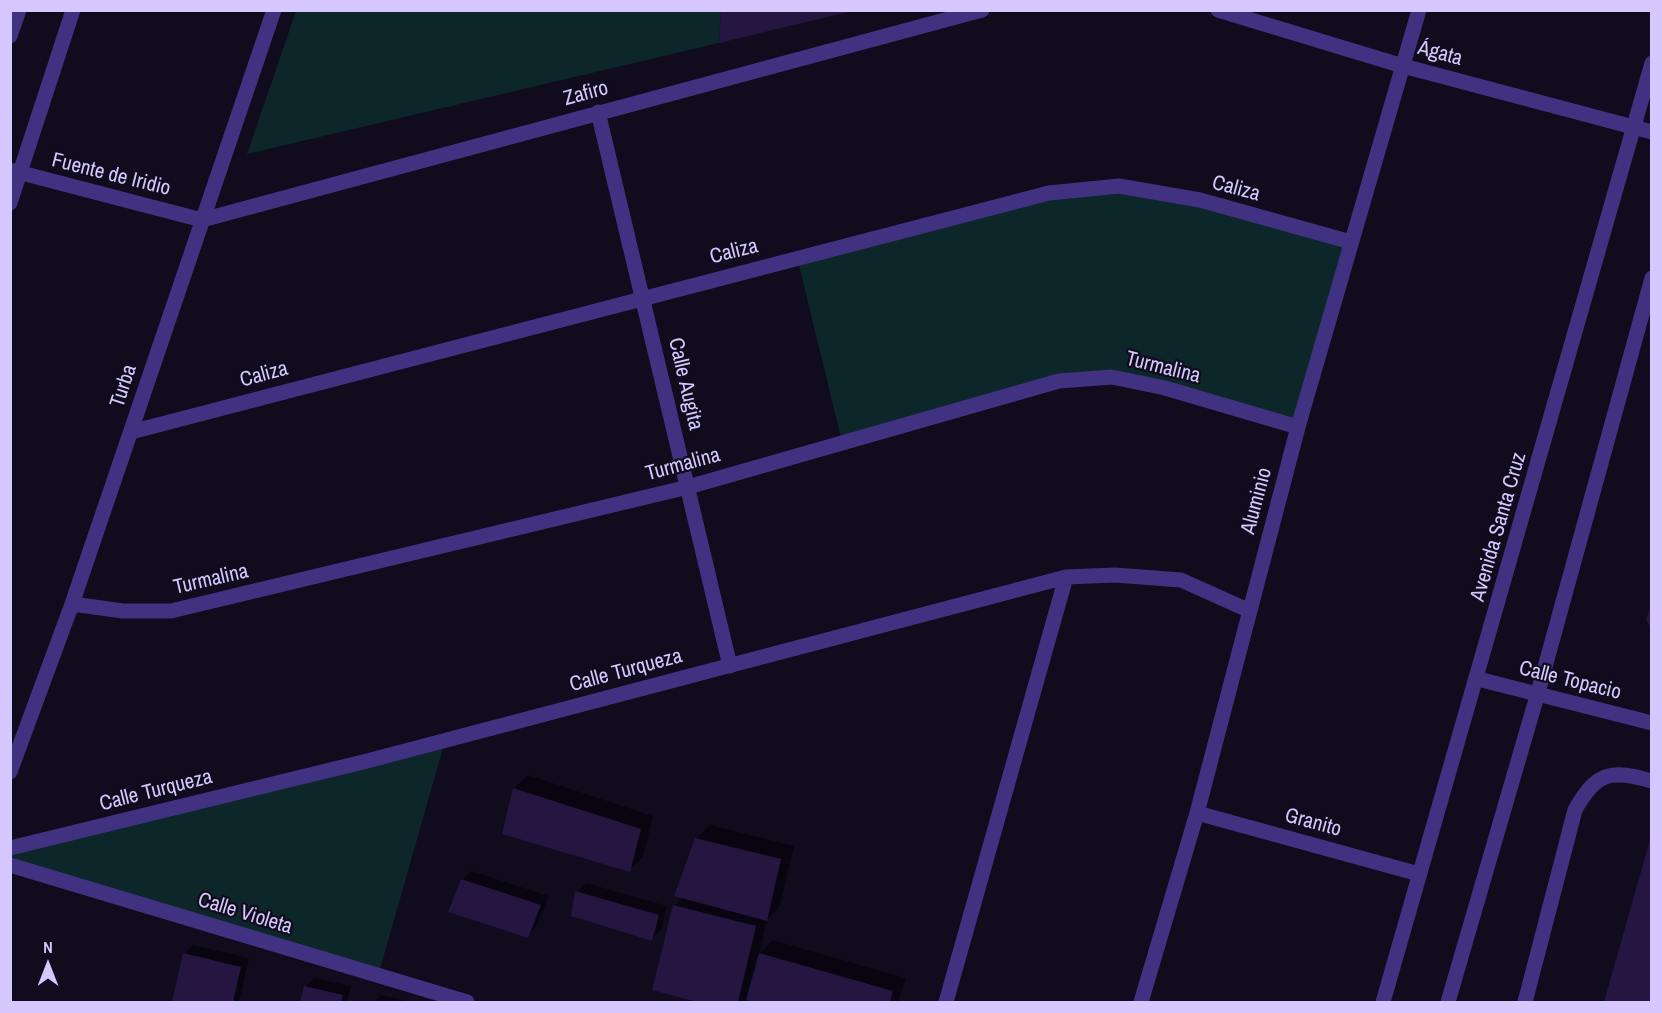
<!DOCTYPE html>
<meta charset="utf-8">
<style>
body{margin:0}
#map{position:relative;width:1662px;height:1013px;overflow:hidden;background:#110b1e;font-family:"Archivo Narrow",sans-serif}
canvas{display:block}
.frame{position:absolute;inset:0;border:12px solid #d6c8ff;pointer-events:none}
.north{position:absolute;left:18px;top:935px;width:60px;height:60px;-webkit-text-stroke:4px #110b1e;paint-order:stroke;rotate:0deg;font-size:16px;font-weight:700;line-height:24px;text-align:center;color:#d6c8ff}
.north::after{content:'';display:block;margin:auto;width:21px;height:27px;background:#d6c8ff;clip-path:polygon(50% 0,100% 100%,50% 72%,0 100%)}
</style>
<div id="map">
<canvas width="1662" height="1013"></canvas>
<div class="frame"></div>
<div class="north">N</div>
</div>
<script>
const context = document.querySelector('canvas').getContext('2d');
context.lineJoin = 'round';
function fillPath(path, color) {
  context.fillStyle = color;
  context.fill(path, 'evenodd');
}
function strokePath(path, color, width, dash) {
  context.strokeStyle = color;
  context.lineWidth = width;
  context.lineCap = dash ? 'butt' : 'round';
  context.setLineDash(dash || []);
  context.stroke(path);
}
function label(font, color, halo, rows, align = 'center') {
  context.font = font + ' "Archivo Narrow",sans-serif';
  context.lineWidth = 4.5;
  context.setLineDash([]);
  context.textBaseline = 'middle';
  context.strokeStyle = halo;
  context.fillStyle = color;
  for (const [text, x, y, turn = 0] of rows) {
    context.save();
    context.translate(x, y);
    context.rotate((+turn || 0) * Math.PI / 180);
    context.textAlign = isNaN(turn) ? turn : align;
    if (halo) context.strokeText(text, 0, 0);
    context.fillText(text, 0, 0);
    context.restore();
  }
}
const green = new Path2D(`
 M 296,11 L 296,10 L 721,11 L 719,43 L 247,154 Z
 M 1119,186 L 1351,242 L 1298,427 L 1112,377 L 1059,381 L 842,442 L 797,257 L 1049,193 Z
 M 445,741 L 378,976 L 11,865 L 10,848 Z`);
const shadow = new Path2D(`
 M 528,775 L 653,816 L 643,857 L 629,870 L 514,789 Z
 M 710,825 L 794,846 L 780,906 L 767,920 L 759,954 L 773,940 L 906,978 L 898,1002 L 760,1002 L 748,999 L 745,1002 L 703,1002 L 654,989 L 674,906 L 683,897 L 696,839 Z
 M 1652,839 L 1652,1002 L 1606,1002 Z
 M 471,871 L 549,896 L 536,927 L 527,936 L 462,880 Z
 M 586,883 L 667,906 L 661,930 L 652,939 L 577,892 Z
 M 193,945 L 249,958 L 239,1002 L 173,1002 L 184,954 Z
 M 314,978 L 351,986 L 347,1002 L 301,1002 L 305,987 Z
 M 381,995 L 412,1002 L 373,1002 Z`);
const building = new Path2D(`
 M 721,10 L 852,10 L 852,11 L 719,43 Z
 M 1651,604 L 1652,604 L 1652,629 L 1646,620 Z
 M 513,788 L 641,829 L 630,872 L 502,834 Z
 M 1651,836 L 1652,1002 L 1604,1002 Z
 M 695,838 L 781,859 L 767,921 L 674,896 Z
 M 461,879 L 541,905 L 528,938 L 448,912 Z
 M 575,891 L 659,915 L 652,941 L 571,916 Z
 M 673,905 L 756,926 L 738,1002 L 697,1002 L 652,990 Z
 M 183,953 L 241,967 L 233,1002 L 172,1002 Z
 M 759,953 L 893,991 L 890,1002 L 755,1002 L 746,1000 Z
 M 304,986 L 343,995 L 341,1002 L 300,1002 Z`);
const service = new Path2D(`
 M 1525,1002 L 1575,810 C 1596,772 1611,769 1652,781`);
const minor = new Path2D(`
 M 1218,10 L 1403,66 L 1652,132
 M 10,36 L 19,10
 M 598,112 L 730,666
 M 10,170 L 202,220 L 982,10
 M 10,203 L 73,10
 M 131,432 L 1049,193 L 1119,186 L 1200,200 L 1351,242
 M 72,604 L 123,611 L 171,611 L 688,487 L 1059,381 L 1112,377 L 1165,388 L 1298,427
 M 1478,679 L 1652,723
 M 10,772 L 72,604 L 274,10
 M 1197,813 L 1419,874
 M 10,848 L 367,761 L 1066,577 L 1115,575 L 1181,580 L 1250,611
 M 10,865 L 467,1002
 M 946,1002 L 1066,577
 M 1141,1002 L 1197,813 L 1298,427 L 1419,10`);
const tertiary = new Path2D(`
 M 1383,1002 L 1652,63
 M 1448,1002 L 1537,696 L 1652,278`);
const streetNames = [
 ["Ágata",1440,54,15],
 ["Zafiro",586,94,-15],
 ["Fuente de Iridio",111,175,14],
 ["Caliza",1236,189,15],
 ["Caliza",734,252,-14],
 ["Turmalina",1163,368,14],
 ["Caliza",264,375,-15],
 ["Calle Augita",685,384,77],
 ["Turba",124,386,-72],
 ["Turmalina",683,465,-15],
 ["Aluminio",1257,501,-75],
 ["Avenida Santa Cruz",1499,527,-74],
 ["Turmalina",211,580,-13],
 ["Calle Turqueza",626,671,-15],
 ["Calle Topacio",1570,681,14],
 ["Calle Turqueza",156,791,-14],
 ["Granito",1313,823,15],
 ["Calle Violeta",245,914,17]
];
fillPath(green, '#0d2629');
fillPath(shadow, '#0007');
fillPath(building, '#241541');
strokePath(service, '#413281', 15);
strokePath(minor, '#413281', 15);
strokePath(tertiary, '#413281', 15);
label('21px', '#d6c8ff', '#110b1e', streetNames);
</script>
